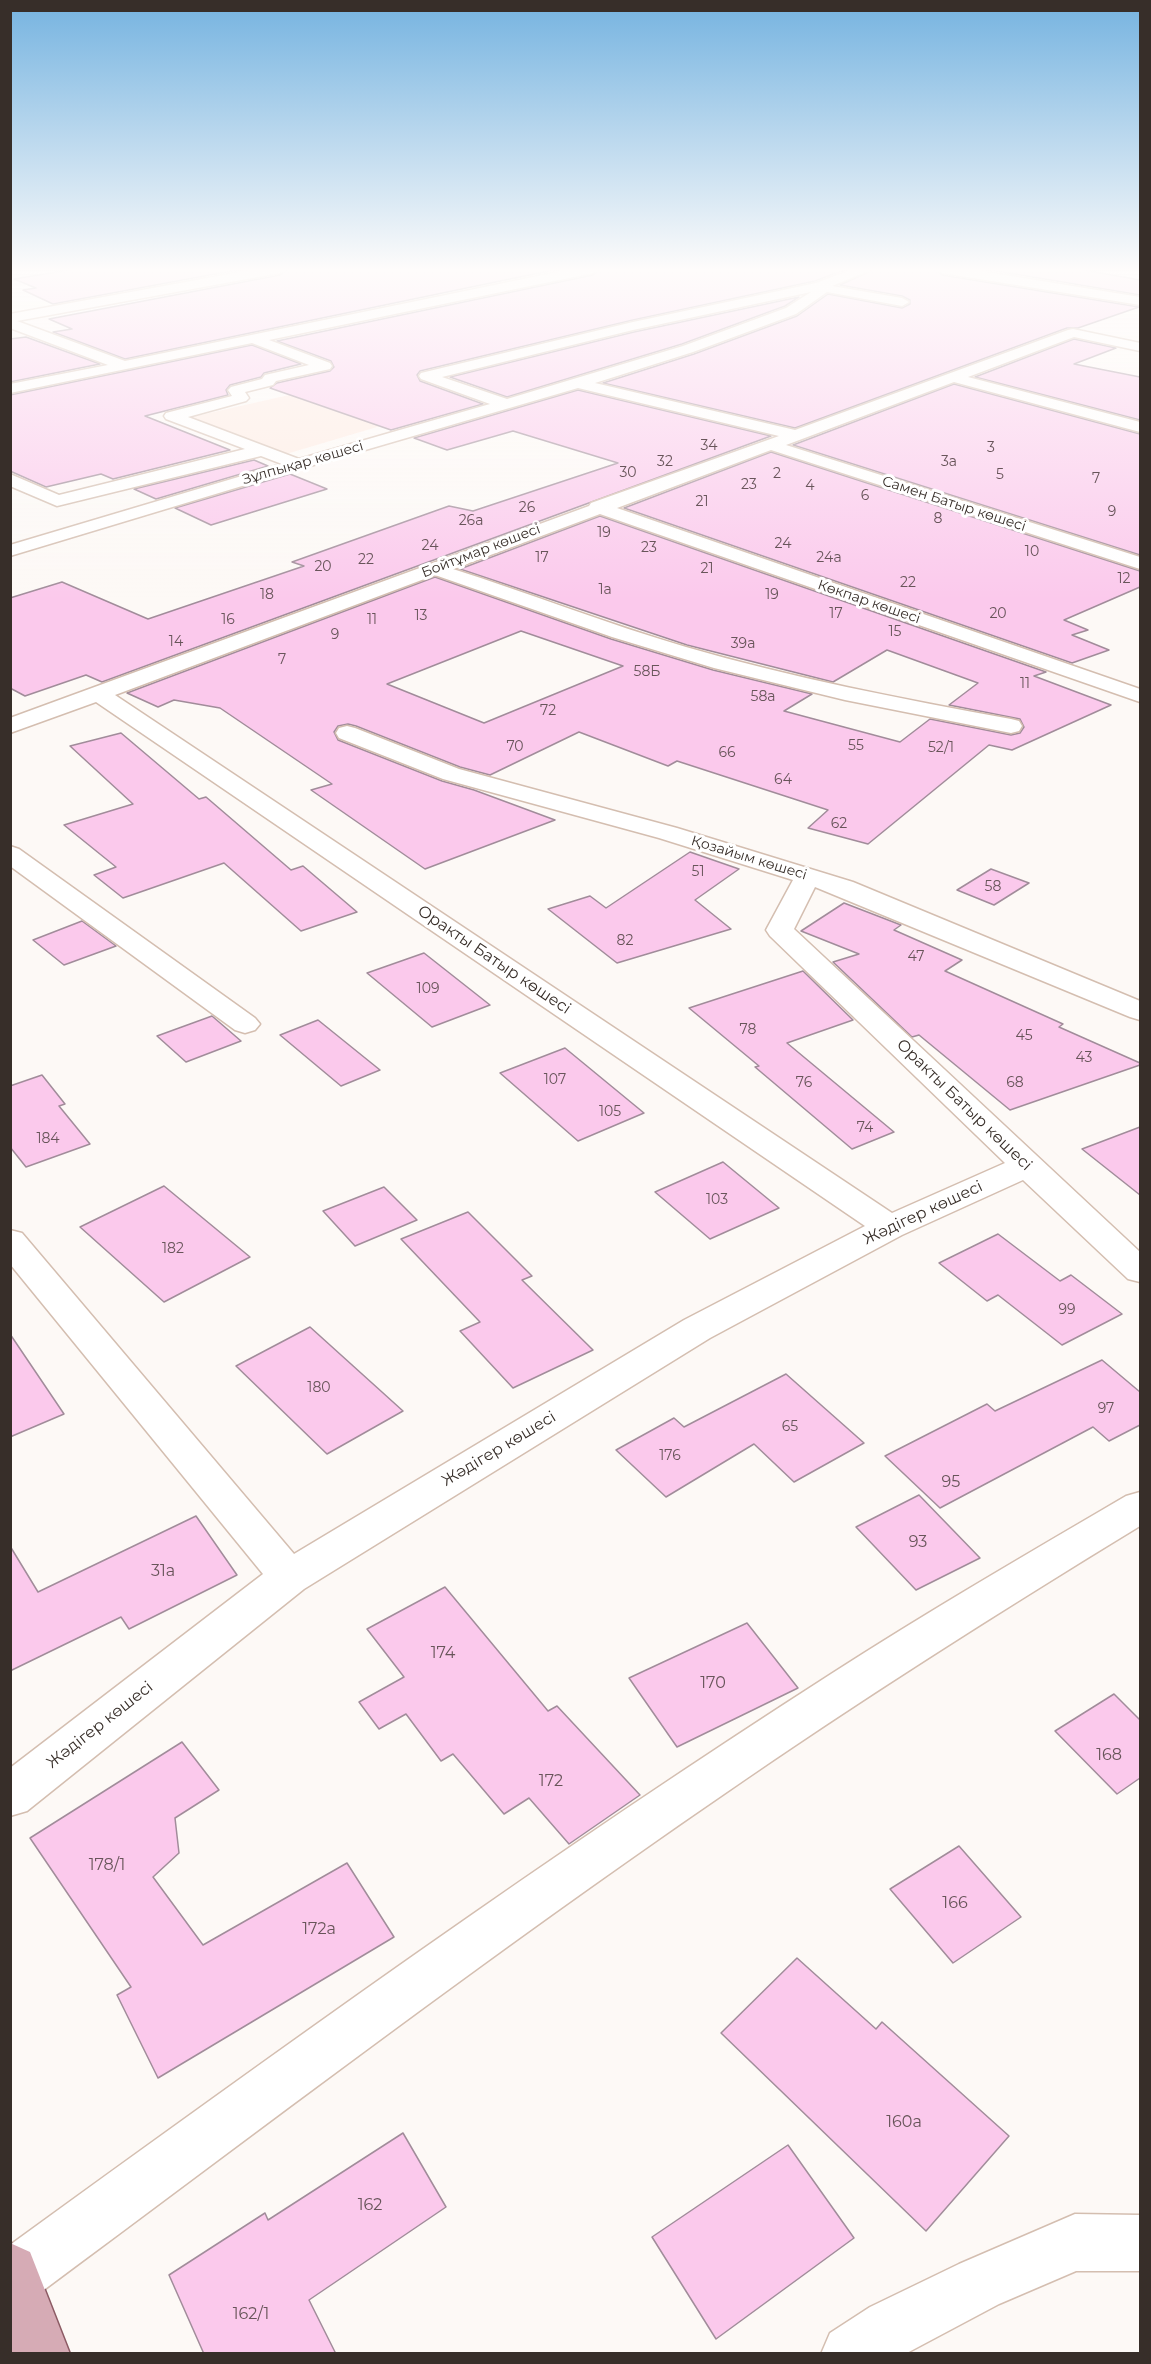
<!DOCTYPE html>
<meta charset="utf-8">
<style>
body{margin:0}
#map{position:relative;width:1151px;height:2364px;overflow:hidden;background:#fdf9f6;font-family:Montserrat,sans-serif}
canvas{display:block}
.frame{position:absolute;inset:0;border:12px solid #372e29;pointer-events:none}
</style>
<div id="map">
<canvas width="1151" height="2364"></canvas>
<div class="frame"></div>
</div>
<script>
const context = document.querySelector('canvas').getContext('2d');
context.lineJoin = 'round';
function fillPath(path, color) {
  context.fillStyle = color;
  context.fill(path, 'evenodd');
}
function strokePath(path, color, width, dash) {
  context.strokeStyle = color;
  context.lineWidth = width;
  context.lineCap = dash ? 'butt' : 'round';
  context.setLineDash(dash || []);
  context.stroke(path);
}
function label(font, color, halo, rows, align = 'center') {
  context.font = font + ' Montserrat,sans-serif';
  context.lineWidth = 6;
  context.setLineDash([]);
  context.textBaseline = 'middle';
  context.strokeStyle = halo;
  context.fillStyle = color;
  for (const [text, x, y, turn = 0] of rows) {
    context.save();
    context.translate(x, y);
    context.rotate((+turn || 0) * Math.PI / 180);
    context.textAlign = isNaN(turn) ? turn : align;
    if (halo) context.strokeText(text, 0, 0);
    context.fillText(text, 0, 0);
    context.restore();
  }
}
const education = new Path2D(`
 M 400,370 L 478,397 L 283,455 L 187,418 Z`);
const building = new Path2D(`
 M 75,269 L 242,269 L 53,304 L 23,290 L 36,288 L 14,279 Z
 M 288,269 L 558,269 L 125,359 L 53,332 L 72,329 L 49,319 L 280,275 Z
 M 601,269 L 846,269 L 815,281 L 633,320 L 420,371 L 417,375 L 420,381 L 483,404 L 391,430 L 270,388 L 277,383 L 330,371 L 334,367 L 331,361 L 277,341 L 593,275 Z
 M 875,269 L 934,269 L 942,275 L 1139,307 L 1078,328 L 1067,328 L 795,428 L 603,383 L 694,354 L 797,316 L 828,294 L 902,308 L 910,304 L 910,300 L 902,296 L 840,285 Z
 M 985,269 L 1078,269 L 1140,280 L 1140,295 Z
 M 799,297 L 785,306 L 682,344 L 507,397 L 450,377 L 634,332 Z
 M 26,337 L 100,364 L 10,382 L 10,339 Z
 M 1074,339 L 1116,348 L 1074,364 L 1140,377 L 1140,420 L 975,377 Z
 M 252,345 L 301,364 L 264,373 L 261,377 L 230,385 L 226,390 L 228,395 L 145,416 L 230,450 L 113,479 L 101,474 L 46,487 L 10,471 L 10,395 Z
 M 954,384 L 1140,434 L 1140,555 L 793,445 Z
 M 578,390 L 771,436 L 102,682 L 86,675 L 25,696 L 10,688 L 10,598 L 62,582 L 148,619 L 304,566 L 292,562 L 449,506 L 473,511 L 618,463 L 513,431 L 447,450 L 414,438 Z
 M 771,452 L 1140,571 L 1140,587 L 1064,620 L 1088,630 L 1072,635 L 1109,650 L 1072,663 L 624,508 Z
 M 254,460 L 268,466 L 156,499 L 134,489 Z
 M 290,474 L 327,489 L 211,525 L 175,508 Z
 M 600,516 L 1046,672 L 1034,676 L 1111,705 L 1012,750 L 989,745 L 868,844 L 808,828 L 828,810 L 677,761 L 668,766 L 579,732 L 490,775 L 460,767 L 356,726 L 348,724 L 338,726 L 334,732 L 338,740 L 442,781 L 474,790 L 555,820 L 425,869 L 311,790 L 332,784 L 220,708 L 174,700 L 158,707 L 127,693 L 435,577 L 611,639 L 713,670 L 812,694 L 784,711 L 900,742 L 930,719 L 1011,735 L 1020,733 L 1024,727 L 1020,719 L 949,705 L 978,683 L 887,650 L 833,682 L 687,645 L 460,569 ZM 521,631 L 623,666 L 484,723 L 387,684 Z
 M 121,733 L 199,799 L 206,797 L 291,870 L 303,866 L 357,912 L 301,931 L 224,863 L 123,898 L 94,875 L 116,867 L 64,825 L 133,804 L 70,746 Z
 M 690,852 L 739,869 L 695,900 L 731,929 L 617,963 L 548,909 L 590,896 L 606,908 Z
 M 991,869 L 1029,883 L 994,905 L 957,890 Z
 M 844,903 L 901,925 L 894,930 L 962,960 L 945,971 L 1063,1024 L 1059,1027 L 1140,1063 L 1140,1065 L 1010,1110 L 919,1035 L 912,1037 L 833,962 L 859,954 L 801,931 Z
 M 82,921 L 116,946 L 64,965 L 33,940 Z
 M 424,953 L 490,1005 L 432,1027 L 367,973 Z
 M 803,971 L 853,1020 L 787,1043 L 894,1132 L 852,1149 L 755,1067 L 759,1066 L 689,1008 Z
 M 212,1016 L 241,1041 L 186,1062 L 157,1036 Z
 M 318,1020 L 380,1070 L 341,1086 L 280,1035 Z
 M 565,1048 L 644,1113 L 578,1141 L 500,1073 Z
 M 42,1075 L 65,1104 L 59,1106 L 90,1144 L 26,1167 L 10,1147 L 10,1086 Z
 M 1140,1127 L 1140,1195 L 1082,1149 Z
 M 723,1162 L 779,1208 L 710,1239 L 655,1192 Z
 M 164,1186 L 250,1257 L 164,1302 L 80,1227 Z
 M 384,1187 L 417,1220 L 355,1246 L 323,1211 Z
 M 468,1212 L 532,1276 L 522,1280 L 593,1350 L 513,1388 L 460,1331 L 480,1322 L 401,1239 Z
 M 998,1234 L 1060,1281 L 1071,1275 L 1122,1314 L 1062,1345 L 998,1295 L 987,1301 L 939,1263 Z
 M 310,1327 L 403,1411 L 327,1454 L 236,1366 Z
 M 10,1334 L 64,1414 L 10,1437 Z
 M 1102,1360 L 1140,1392 L 1140,1425 L 1109,1441 L 1093,1427 L 940,1508 L 885,1456 L 987,1404 L 995,1411 Z
 M 786,1374 L 864,1443 L 794,1482 L 754,1444 L 666,1497 L 616,1450 L 674,1418 L 684,1427 Z
 M 919,1495 L 980,1558 L 916,1590 L 856,1527 Z
 M 196,1516 L 237,1575 L 129,1629 L 121,1617 L 10,1671 L 10,1546 L 38,1592 Z
 M 445,1587 L 548,1711 L 557,1706 L 640,1795 L 569,1844 L 529,1798 L 504,1814 L 453,1754 L 441,1761 L 406,1714 L 379,1729 L 359,1702 L 404,1677 L 367,1629 Z
 M 747,1623 L 798,1688 L 677,1747 L 629,1678 Z
 M 1114,1694 L 1140,1720 L 1140,1778 L 1117,1794 L 1055,1731 Z
 M 182,1742 L 219,1790 L 175,1818 L 179,1853 L 153,1877 L 203,1945 L 347,1863 L 394,1937 L 158,2078 L 117,1995 L 131,1987 L 30,1838 Z
 M 959,1846 L 1021,1917 L 953,1963 L 890,1889 Z
 M 797,1958 L 876,2029 L 882,2022 L 1009,2136 L 926,2231 L 721,2033 Z
 M 403,2133 L 446,2207 L 309,2300 L 336,2354 L 204,2354 L 169,2275 L 265,2213 L 268,2220 Z
 M 788,2145 L 854,2238 L 716,2339 L 652,2237 Z`);
const minor = new Path2D(`
 M 257,269 L 286,269 L 280,273 L 17,321 L 125,361 L 572,269 L 599,269 L 593,273 L 269,340 L 330,363 L 332,366 L 330,369 L 276,381 L 273,385 L 245,392 L 249,398 L 246,401 L 188,417 L 299,459 L 490,404 L 421,379 L 419,376 L 421,373 L 633,322 L 816,283 L 854,269 L 873,269 L 832,286 L 902,298 L 909,302 L 902,306 L 827,292 L 796,314 L 693,352 L 595,383 L 795,430 L 1068,330 L 1073,329 L 1140,343 L 1140,351 L 1074,337 L 968,377 L 1140,422 L 1140,432 L 954,382 L 786,445 L 1140,557 L 1140,569 L 771,450 L 617,508 L 1140,689 L 1140,702 L 600,514 L 453,569 C 531,594 608,624 686,647 C 793,678 902,699 1011,719 L 1019,721 L 1022,726 L 1019,731 L 1011,733 L 845,700 L 714,668 L 612,637 L 435,575 L 115,695 L 892,1213 L 1005,1163 L 770,936 L 766,930 L 793,880 L 659,838 L 443,779 L 339,738 L 336,733 L 339,728 L 347,726 L 355,728 L 459,769 L 677,828 L 853,882 L 1140,1001 L 1140,1020 L 1130,1017 L 815,887 L 794,929 L 1140,1252 L 1140,1282 L 1128,1279 L 1023,1180 L 902,1235 L 710,1338 L 304,1589 L 27,1811 L 10,1816 L 10,1768 L 263,1574 L 10,1264 L 10,1230 L 22,1233 L 294,1554 L 684,1320 L 865,1226 L 96,702 L 10,733 L 10,718 L 589,506 L 591,503 L 779,436 L 578,388 L 252,483 L 10,556 L 10,545 L 282,464 L 261,456 L 57,506 L 10,486 L 10,474 L 59,495 L 245,449 L 166,419 L 164,416 L 166,413 L 232,396 L 228,390 L 231,387 L 262,379 L 265,375 L 309,365 L 252,343 L 10,393 L 10,384 L 108,365 L 10,328 L 10,314 ZM 811,292 L 786,308 L 683,346 L 507,399 L 442,377 L 633,330 Z
 M 936,269 L 968,269 L 1140,297 L 1140,305 L 942,273 Z
 M 10,846 L 19,849 L 255,1018 L 260,1024 L 255,1030 L 245,1033 L 235,1030 L 10,866 Z
 M 1140,1492 L 1140,1526 C 999,1612 860,1700 724,1794 C 489,1955 262,2128 33,2298 L 10,2306 L 10,2245 C 280,2049 550,1854 831,1674 C 927,1612 1027,1554 1126,1496 Z
 M 1075,2214 L 1140,2215 L 1140,2271 L 1076,2271 L 999,2304 L 905,2354 L 821,2354 L 830,2333 L 870,2307 L 959,2264 Z`);
const major = new Path2D(`
 M 10,2243 L 30,2252 L 70,2354 L 10,2354 Z`);
const numberNames = [
 ["34",709,446],
 ["3",991,448],
 ["32",665,462],
 ["3а",949,462],
 ["30",628,473],
 ["2",777,474],
 ["5",1000,475],
 ["7",1096,479],
 ["23",749,485],
 ["4",810,486],
 ["6",865,496],
 ["21",702,502],
 ["26",527,508],
 ["9",1112,512],
 ["8",938,519],
 ["26а",471,521],
 ["19",604,533],
 ["24",783,544],
 ["24",430,546],
 ["23",649,548],
 ["10",1032,552],
 ["17",542,558],
 ["24а",829,558],
 ["22",366,560],
 ["20",323,567],
 ["21",707,569],
 ["12",1124,579],
 ["22",908,583],
 ["1а",605,590],
 ["18",267,595],
 ["19",772,595],
 ["17",836,614],
 ["20",998,614],
 ["13",421,616],
 ["16",228,620],
 ["11",372,620],
 ["15",895,632],
 ["9",335,635],
 ["14",176,642],
 ["39а",743,644],
 ["7",282,660],
 ["58Б",647,672],
 ["11",1025,684],
 ["58а",763,697],
 ["72",548,711],
 ["55",856,746],
 ["70",515,747],
 ["52/1",941,748],
 ["66",727,753],
 ["64",783,780],
 ["62",839,824],
 ["51",698,872],
 ["58",993,887],
 ["82",625,941],
 ["47",916,957],
 ["109",428,989],
 ["78",748,1030],
 ["45",1024,1036],
 ["43",1084,1058],
 ["107",555,1080],
 ["76",804,1083],
 ["68",1015,1083],
 ["105",610,1112],
 ["74",865,1128],
 ["184",48,1139],
 ["103",717,1200],
 ["182",173,1249],
 ["99",1067,1310],
 ["180",319,1388],
 ["97",1106,1409],
 ["65",790,1427],
 ["176",670,1456]
];
const farStreetnames = [
 ["Зұлпықар көшесі",303,463,-16],
 ["Самен Батыр көшесі",954,504,18],
 ["Бойтұмар көшесі",481,551,-21],
 ["Көкпар көшесі",869,602,19],
 ["Қозайым көшесі",749,858,17]
];
const streetNames = [
 ["Оракты Батыр көшесі",494,960,34],
 ["Оракты Батыр көшесі",964,1105,44],
 ["Жәдігер көшесі",923,1213,-25],
 ["Жәдігер көшесі",499,1449,-31],
 ["Жәдігер көшесі",100,1725,-38]
];
const nearNumbernames = [
 ["95",951,1482],
 ["93",918,1542],
 ["31а",163,1571],
 ["174",443,1653],
 ["170",713,1683],
 ["168",1109,1755],
 ["172",551,1781],
 ["178/1",107,1865],
 ["166",955,1903],
 ["172а",319,1929],
 ["160а",904,2122],
 ["162",370,2205],
 ["162/1",251,2314]
];
fillPath(education, '#feebe2');
fillPath(building, '#fbc9ec');
strokePath(building, '#a18c9a', 1.5);
strokePath(minor, '#d4beb0', 3);
strokePath(major, '#8c5b64', 3);
fillPath(minor, '#fff');
fillPath(major, '#d6abb5');
const sky = context.createLinearGradient(0, 0, 0, 600);
sky.addColorStop(0, '#75b3e0');
sky.addColorStop(0.45, '#fefcfb');
sky.addColorStop(1, '#fefcfb00');
context.fillStyle = sky;
context.fillRect(0, 0, 1151, 600);
label('14px', '#68555a', null, numberNames);
label('14px', '#372e29', '#fff', farStreetnames);
label('16px', '#372e29', '#fff', streetNames);
label('16px', '#68555a', null, nearNumbernames);
</script>
